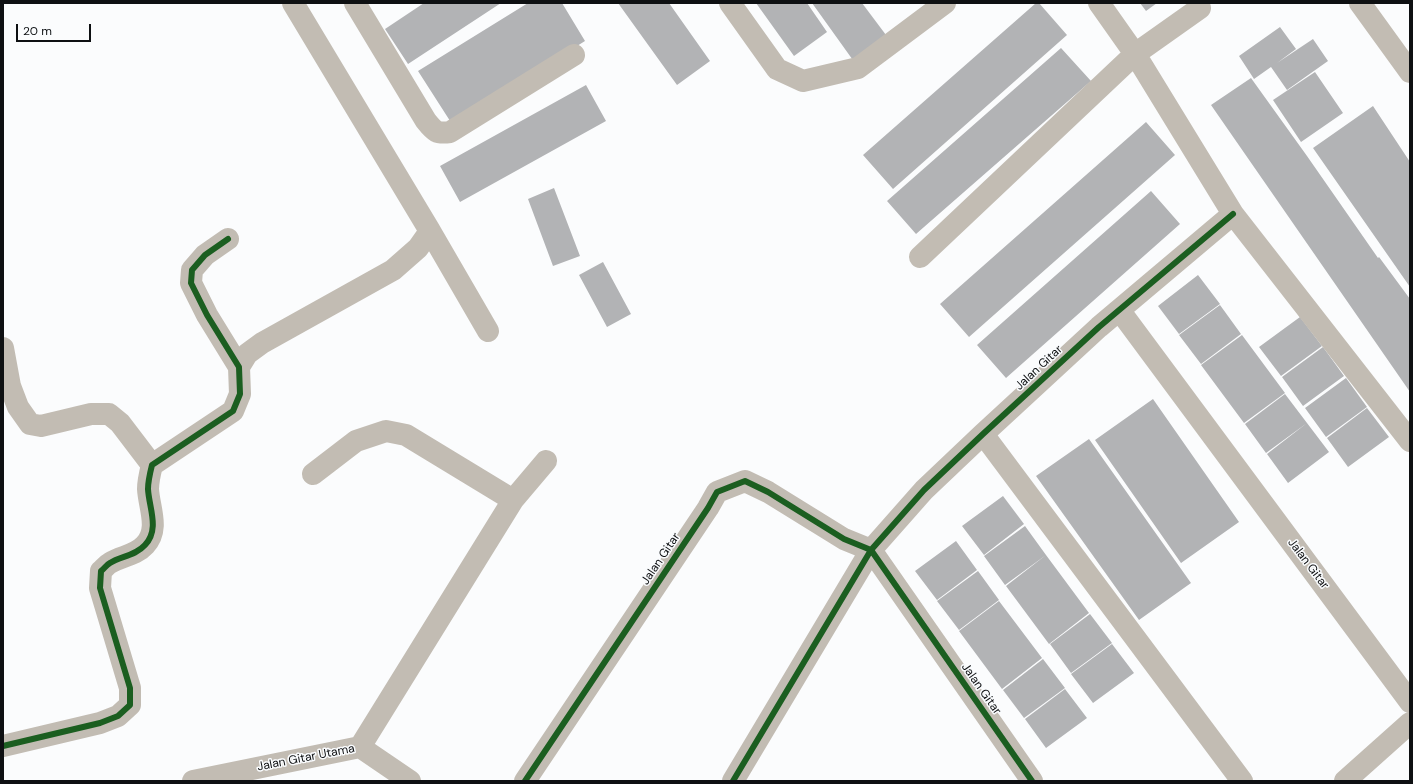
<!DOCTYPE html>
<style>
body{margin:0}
#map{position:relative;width:1413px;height:784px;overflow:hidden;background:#fbfcfd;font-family:"DM Sans",sans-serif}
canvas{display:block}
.frame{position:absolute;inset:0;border:4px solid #0e1012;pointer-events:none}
.scale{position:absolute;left:16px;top:24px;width:75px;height:18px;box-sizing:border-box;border:2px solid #0e1012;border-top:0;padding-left:5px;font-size:12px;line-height:14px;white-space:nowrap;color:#0e1012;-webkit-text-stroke:3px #fafcfe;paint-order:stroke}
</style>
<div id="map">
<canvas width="1413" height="784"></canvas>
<div class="frame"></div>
<div class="scale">20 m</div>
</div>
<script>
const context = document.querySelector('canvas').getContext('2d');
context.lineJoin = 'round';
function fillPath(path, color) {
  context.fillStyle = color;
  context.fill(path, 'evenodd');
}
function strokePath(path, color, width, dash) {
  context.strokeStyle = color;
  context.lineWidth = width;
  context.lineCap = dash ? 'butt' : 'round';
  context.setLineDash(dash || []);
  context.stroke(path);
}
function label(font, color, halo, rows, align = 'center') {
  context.font = font + ' "DM Sans",sans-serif';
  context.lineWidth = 3;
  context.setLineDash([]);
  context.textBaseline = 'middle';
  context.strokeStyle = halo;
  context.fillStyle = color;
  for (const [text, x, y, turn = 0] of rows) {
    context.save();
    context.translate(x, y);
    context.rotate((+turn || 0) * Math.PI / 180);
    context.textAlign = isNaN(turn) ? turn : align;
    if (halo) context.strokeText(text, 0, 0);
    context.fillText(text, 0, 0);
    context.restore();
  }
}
const building = new Path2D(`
 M 424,3 L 501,3 L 408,64 L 385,29 Z
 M 528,3 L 562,3 L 585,41 L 452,124 L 418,71 Z
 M 618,3 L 669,3 L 710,61 L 677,85 Z
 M 756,3 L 807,3 L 827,32 L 794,56 Z
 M 812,3 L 862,3 L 889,39 L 855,63 Z
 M 1036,3 L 1039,3 L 1067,35 L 893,189 L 863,155 Z
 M 1140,3 L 1157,3 L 1146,11 Z
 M 1280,27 L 1296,49 L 1277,63 L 1313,39 L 1328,61 L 1287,90 L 1271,67 L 1254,79 L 1239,56 Z
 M 1061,48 L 1091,81 L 916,234 L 887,201 Z
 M 1315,72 L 1343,113 L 1301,142 L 1273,100 Z
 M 1251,78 L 1307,156 L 1378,258 L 1379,257 L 1410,299 L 1410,392 L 1211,105 Z
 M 586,85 L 606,121 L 460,202 L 440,166 Z
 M 1373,106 L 1410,162 L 1410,287 L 1313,148 Z
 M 1146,122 L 1175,155 L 969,337 L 940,304 Z
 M 554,188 L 580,256 L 553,266 L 528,199 Z
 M 1151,191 L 1180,224 L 1006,378 L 977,345 Z
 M 603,262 L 631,314 L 607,327 L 579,275 Z
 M 1198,275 L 1220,304 L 1179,334 L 1158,306 Z
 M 1220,305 L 1241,334 L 1201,364 L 1179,335 Z
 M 1300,317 L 1322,346 L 1281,376 L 1259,347 Z
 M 1242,335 L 1285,393 L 1244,423 L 1201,365 Z
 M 1323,347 L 1344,376 L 1303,406 L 1282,377 Z
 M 1346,378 L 1367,407 L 1326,437 L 1305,408 Z
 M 1285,394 L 1307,423 L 1266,453 L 1245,424 Z
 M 1153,399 L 1239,522 L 1181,563 L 1095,440 Z
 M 1367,408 L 1389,437 L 1348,467 L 1327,438 Z
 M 1307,423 L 1329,452 L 1288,483 L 1267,454 Z
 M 1089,439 L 1191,583 L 1139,620 L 1036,476 Z
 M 1003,496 L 1024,524 L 984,555 L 962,526 Z
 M 1025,526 L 1046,555 L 1005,585 L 984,556 Z
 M 956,541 L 977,570 L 937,600 L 915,571 Z
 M 1046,555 L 1089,613 L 1049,644 L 1006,586 Z
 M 978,571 L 999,600 L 959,630 L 937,601 Z
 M 999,601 L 1042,658 L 1002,689 L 959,631 Z
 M 1090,614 L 1112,643 L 1071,673 L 1050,644 Z
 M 1112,644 L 1134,673 L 1093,703 L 1071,674 Z
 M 1043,659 L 1065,688 L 1024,718 L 1003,690 Z
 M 1065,689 L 1087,718 L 1046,748 L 1025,719 Z`);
const minor = new Path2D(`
 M 355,3 L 426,121 C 434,131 436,134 450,132 L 574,55
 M 730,3 L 777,69 L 803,81 L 858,68 L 945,3
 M 1099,3 L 1135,54 L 1233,214 L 1410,441
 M 1360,3 L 1410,72
 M 430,231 L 488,331
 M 920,257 L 1135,54 L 1200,8
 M 1120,311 L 1410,702
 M 3,348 L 10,386 L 18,407 L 30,424 L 41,426 L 91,414 L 109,414 L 120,423 L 152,465
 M 239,367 L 247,354 L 262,343 L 393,270 L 418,248 L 430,231 L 293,3
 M 983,434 L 1242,781
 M 313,474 L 356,441 L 386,431 L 406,435 L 513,500
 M 3,746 L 100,723 L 118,716 L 130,705 L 130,688 L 100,588 L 101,571 C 104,569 106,565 110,563 C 121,556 135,556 145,545 C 160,529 149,508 148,489 C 148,481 150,473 152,465 L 233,411 L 240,394 L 239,367 L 207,315 L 191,283 L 192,270 L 205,255 L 228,239
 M 360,747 L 513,500 L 546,461
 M 193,781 L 360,747 L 410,781
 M 525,781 L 708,508 L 717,492 L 745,481 L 768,492 L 844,539 L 871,550 L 1032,781
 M 733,781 L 871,550 L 924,490 L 983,434 L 1099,327 L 1233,214
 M 1345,781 L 1410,723`);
const cycleway = new Path2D(`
 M 3,746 L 100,723 L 118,716 L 130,705 L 130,688 L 100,588 L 101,571 C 104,569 106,565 110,563 C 121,556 135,556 145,545 C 160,529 149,508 148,489 C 148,481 150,473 152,465 L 233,411 L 240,394 L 239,367 L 207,315 L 191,283 L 192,270 L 205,255 L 228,239
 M 525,781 L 708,508 L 717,492 L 745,481 L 768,492 L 844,539 L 871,550 L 1032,781
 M 733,781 L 871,550 L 924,490 L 983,434 L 1099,327 L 1233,214`);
const streetNames = [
 ["Jalan Gitar",1039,368,-43],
 ["Jalan Gitar",661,559,-56],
 ["Jalan Gitar",1308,564,53],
 ["Jalan Gitar",981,689,55],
 ["Jalan Gitar Utama",306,758,-11]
];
fillPath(building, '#b2b3b5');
strokePath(minor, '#c2bcb3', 22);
strokePath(cycleway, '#1b5e20', 6);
label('12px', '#0e1012', '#fafcfe', streetNames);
</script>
